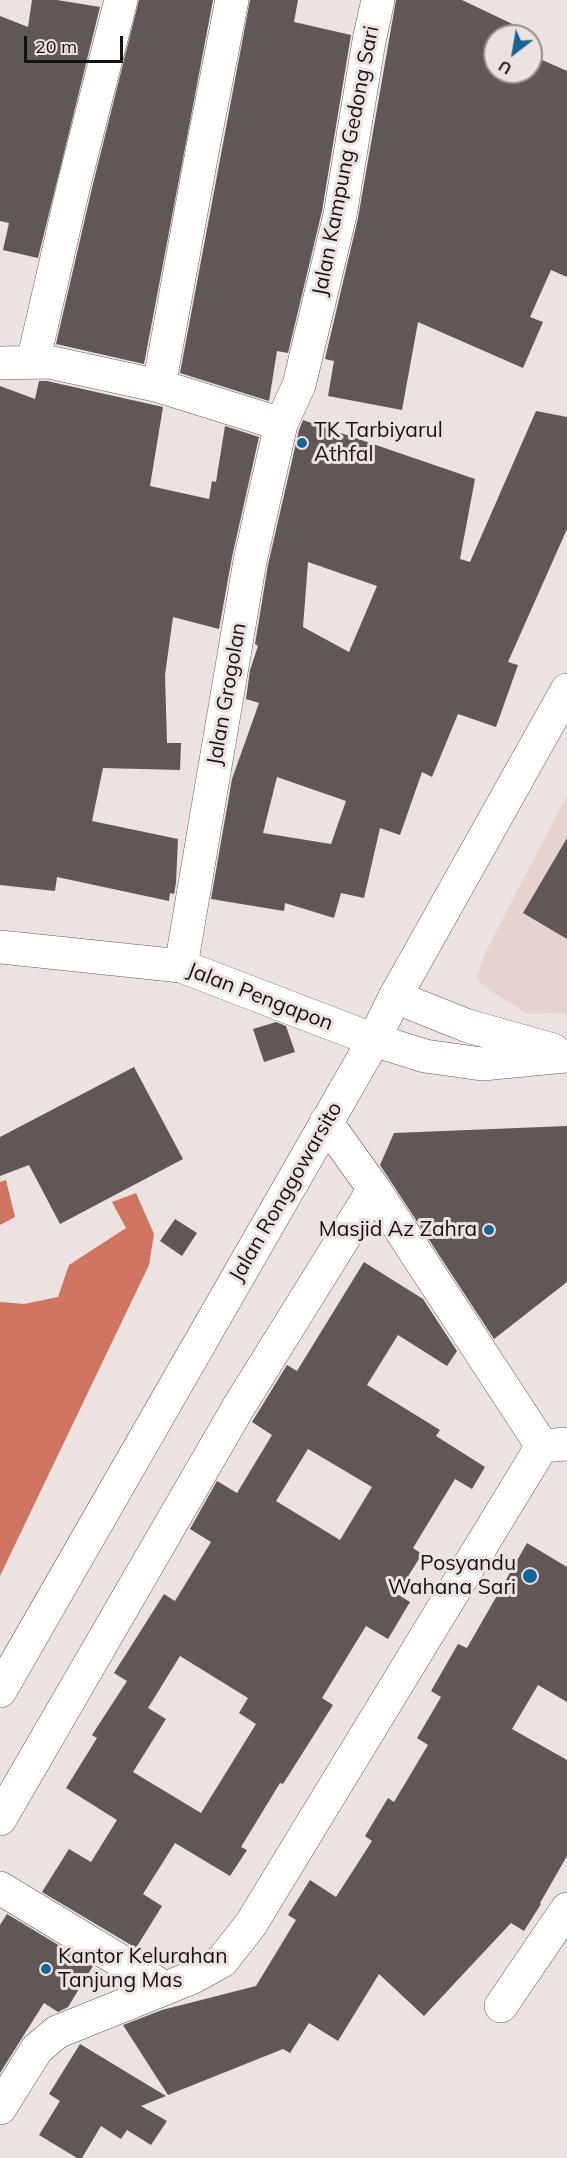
<!DOCTYPE html>
<style>
body{margin:0}
#map{position:relative;width:567px;height:2158px;overflow:hidden;background:#ece2e0;font-family:Mulish,sans-serif}
canvas{display:block}
.north{position:absolute;left:483px;top:24px;width:60px;height:60px;box-sizing:border-box;background:#ece2e0;border:2px solid #978f8e;border-radius:50%;rotate:211deg;font-size:16px;font-weight:700;line-height:24px;text-align:center;color:#171313}
.north::after{content:'';display:block;margin:auto;width:21px;height:27px;background:#196497;clip-path:polygon(50% 0,100% 100%,50% 72%,0 100%)}
.scale{position:absolute;left:24px;top:36px;width:99px;height:27px;box-sizing:border-box;border:3px solid #171313;border-top:0;padding-left:8px;font-size:18px;line-height:21px;white-space:nowrap;color:#171313;-webkit-text-stroke:4px #ece2e0;paint-order:stroke}
</style>
<div id="map">
<canvas width="567" height="2158"></canvas>
<div class="north">U</div>
<div class="scale">20 m</div>
</div>
<script>
const context = document.querySelector('canvas').getContext('2d');
context.lineJoin = 'round';
function fillPath(path, color) {
  context.fillStyle = color;
  context.fill(path, 'evenodd');
}
function strokePath(path, color, width, dash) {
  context.strokeStyle = color;
  context.lineWidth = width;
  context.lineCap = dash ? 'butt' : 'round';
  context.setLineDash(dash || []);
  context.stroke(path);
}
function label(font, color, halo, rows, align = 'center') {
  context.font = font + ' Mulish,sans-serif';
  context.lineWidth = 6;
  context.setLineDash([]);
  context.textBaseline = 'middle';
  context.strokeStyle = halo;
  context.fillStyle = color;
  for (const [text, x, y, turn = 0] of rows) {
    context.save();
    context.translate(x, y);
    context.rotate((+turn || 0) * Math.PI / 180);
    context.textAlign = isNaN(turn) ? turn : align;
    if (halo) context.strokeText(text, 0, 0);
    context.fillText(text, 0, 0);
    context.restore();
  }
}
const built = new Path2D(`
 M 567,795 L 567,1013 L 528,1014 L 495,994 L 476,979 L 486,951 Z`);
const water = new Path2D(`
 M 6,1180 L 15,1217 L 0,1225 L 0,1182 Z
 M 136,1193 L 154,1234 L 149,1265 L 0,1576 L 0,1302 L 24,1304 L 58,1297 L 69,1265 L 126,1228 L 112,1202 Z`);
const building = new Path2D(`
 M 32,0 L 57,0 L 100,7 L 38,258 L 3,250 L 9,223 L 0,221 L 0,16 L 28,27 Z
 M 139,0 L 213,0 L 144,364 L 56,344 L 93,184 Z
 M 250,0 L 298,0 L 294,22 L 351,35 L 322,211 L 288,353 L 277,351 L 269,401 L 180,373 Z
 M 396,0 L 462,0 L 525,30 L 522,36 L 495,36 L 495,72 L 531,72 L 531,55 L 567,71 L 567,277 L 551,270 L 530,317 L 543,322 L 523,368 L 418,322 L 402,410 L 328,396 L 334,361 L 325,359 L 358,218 Z
 M 39,381 L 47,381 L 163,407 L 150,486 L 209,499 L 212,481 L 216,482 L 225,426 L 259,437 L 232,557 L 219,629 L 173,617 L 165,675 L 167,743 L 181,743 L 180,770 L 103,768 L 92,821 L 178,839 L 176,883 L 174,894 L 170,893 L 169,901 L 57,877 L 55,891 L 0,885 L 0,386 L 35,399 Z
 M 536,411 L 567,417 L 567,529 L 508,662 L 518,665 L 496,727 L 458,714 L 432,777 L 422,772 L 400,835 L 380,828 L 364,898 L 341,893 L 334,918 L 285,903 L 284,911 L 211,899 L 232,779 L 259,703 L 246,699 L 250,670 L 258,646 L 255,644 L 268,565 L 299,430 L 303,420 L 475,479 L 460,559 L 470,562 ZM 308,562 L 377,586 L 349,652 L 303,627 ZM 277,777 L 346,801 L 331,844 L 263,833 Z
 M 567,838 L 567,939 L 523,913 Z
 M 276,1022 L 286,1026 L 295,1052 L 264,1062 L 253,1029 Z
 M 134,1067 L 183,1159 L 60,1224 L 29,1165 L 0,1176 L 0,1137 Z
 M 567,1126 L 567,1282 L 494,1339 L 380,1165 L 394,1133 Z
 M 175,1219 L 197,1233 L 182,1256 L 160,1241 Z
 M 364,1262 L 423,1299 L 457,1351 L 447,1366 L 398,1335 L 367,1385 L 440,1430 L 436,1436 L 485,1467 L 472,1489 L 455,1479 L 413,1548 L 422,1554 L 397,1594 L 410,1602 L 388,1639 L 366,1626 L 322,1698 L 333,1705 L 283,1784 L 280,1783 L 241,1847 L 247,1850 L 230,1876 L 175,1843 L 143,1894 L 162,1906 L 136,1948 L 42,1892 L 69,1849 L 91,1862 L 117,1820 L 66,1788 L 97,1738 L 92,1735 L 127,1681 L 114,1673 L 164,1594 L 175,1601 L 211,1542 L 190,1529 L 217,1481 L 237,1493 L 272,1435 L 252,1422 L 287,1365 L 297,1371 ZM 308,1449 L 372,1487 L 340,1540 L 276,1501 ZM 180,1656 L 248,1698 L 239,1713 L 256,1724 L 201,1813 L 133,1772 L 166,1719 L 148,1708 Z
 M 527,1543 L 567,1567 L 567,1702 L 538,1685 L 512,1729 L 567,1760 L 567,1856 L 540,1903 L 541,1904 L 524,1931 L 511,1923 L 424,2016 L 379,1974 L 338,2041 L 309,2023 L 290,2053 L 283,2049 L 168,2095 L 123,2025 L 162,2010 L 256,1986 L 296,1920 L 288,1915 L 310,1880 L 336,1897 L 372,1841 L 365,1836 L 388,1798 L 394,1802 L 428,1745 L 417,1738 L 441,1697 L 431,1691 L 458,1644 L 467,1648 Z
 M 7,1914 L 93,1966 L 68,2007 L 58,2012 L 44,2003 L 0,2073 L 0,1925 Z
 M 80,2044 L 166,2096 L 141,2106 L 167,2121 L 151,2145 L 127,2130 L 121,2139 L 101,2126 L 82,2158 L 77,2158 L 39,2135 L 60,2101 L 49,2094 Z`);
const minor = new Path2D(`
 M 33,362 L 75,180 L 121,0
 M 0,363 L 49,362 L 159,386 L 281,424
 M 159,386 L 203,147 L 232,0
 M 181,966 L 250,561 L 281,424 L 299,385 L 340,215 L 369,41 L 378,0
 M 326,1122 L 374,1189 L 542,1446
 M 0,1819 L 238,1408 L 374,1189
 M 0,1888 L 165,1988
 M 501,2006 L 567,1909
 M 0,2108 L 37,2049 L 57,2032 L 191,1978 L 222,1961 L 251,1924 L 542,1446 L 567,1444`);
const major = new Path2D(`
 M 395,997 L 468,1026 L 553,1050
 M 0,1691 L 374,1040 L 425,1056 L 482,1064 L 567,1056`);
const highway = new Path2D(`
 M 0,947 L 181,966 L 374,1040 L 395,997 L 567,690`);
const markers = [
 [302,443,6,"#196497"],
 [489,1230,6,"#196497"],
 [530,1576,8,"#196497"],
 [46,1969,6,"#196497"]
];
const streetNames = [
 ["Jalan Kampung Gedong Sari",346,161,-79],
 ["Jalan Grogolan",227,694,-80],
 ["Jalan Pengapon",260,997,21],
 ["Jalan Ronggowarsito",286,1192,-60]
];
const poiNames = [
 ["TK Tarbiyarul",314,431],
 ["Athfal",314,455],
 ["Masjid Az Zahra",477,1230,"right"],
 ["Posyandu",516,1564,"right"],
 ["Wahana Sari",516,1588,"right"],
 ["Kantor Kelurahan",58,1957],
 ["Tanjung Mas",58,1981]
];
fillPath(built, '#e5d3cf');
fillPath(water, '#ce7460');
fillPath(building, '#605856');
strokePath(minor, '#635b59', 34);
strokePath(major, '#635b59', 34);
strokePath(highway, '#635b59', 34);
strokePath(minor, '#fff', 33);
strokePath(major, '#fff', 33);
strokePath(highway, '#fff', 33);
for (const [x, y, r, color] of markers) {
  const dot = new Path2D();
  dot.arc(x, y, r, 0, 2 * Math.PI);
  context.fillStyle = color;
  context.fill(dot);
  strokePath(dot, '#ece2e0', 2);
}
label('21px', '#171313', '#ece2e0', streetNames);
label('21px', '#171313', '#ece2e0', poiNames, 'left');
</script>
